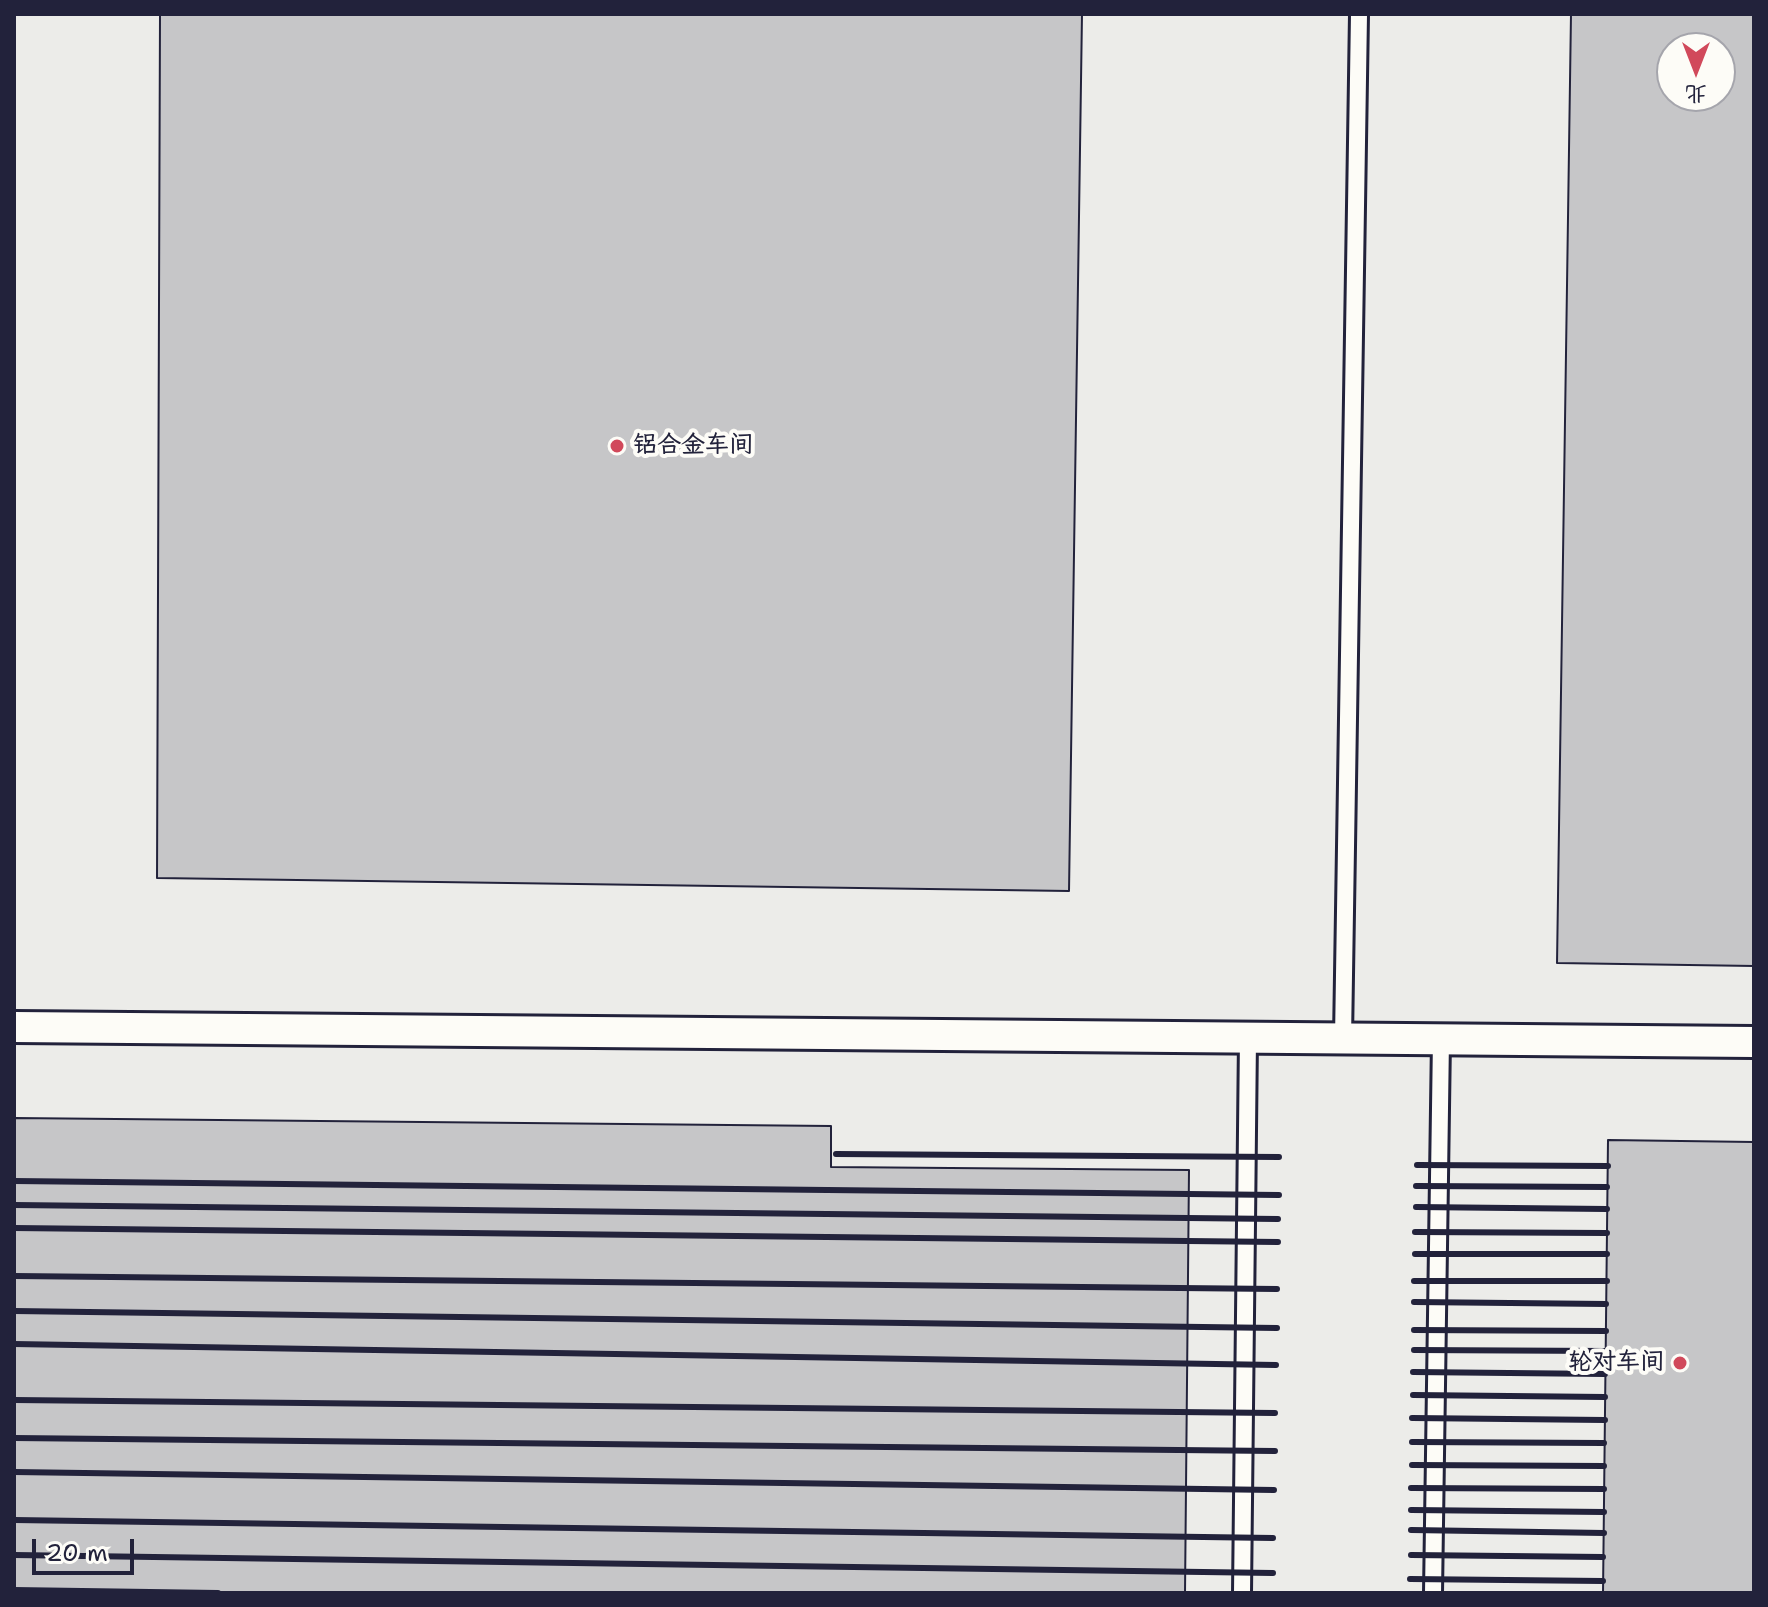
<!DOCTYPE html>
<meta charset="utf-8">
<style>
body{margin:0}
#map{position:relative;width:1768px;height:1607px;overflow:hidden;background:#fdfcf7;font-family:"Shantell Sans","LXGW WenKai TC",sans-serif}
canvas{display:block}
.frame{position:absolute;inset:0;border:16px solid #22223b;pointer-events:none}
.north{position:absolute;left:1656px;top:32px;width:80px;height:80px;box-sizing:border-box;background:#fdfcf7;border:2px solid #a5a5ac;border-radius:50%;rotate:180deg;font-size:22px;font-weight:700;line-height:32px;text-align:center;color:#22223b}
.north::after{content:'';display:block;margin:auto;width:28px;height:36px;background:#d1495b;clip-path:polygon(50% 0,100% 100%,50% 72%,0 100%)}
.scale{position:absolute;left:32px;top:1539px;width:102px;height:36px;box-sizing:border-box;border:4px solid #22223b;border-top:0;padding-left:10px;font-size:24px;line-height:28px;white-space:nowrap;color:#22223b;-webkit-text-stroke:6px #fdfcf7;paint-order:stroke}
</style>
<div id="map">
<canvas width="1768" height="1607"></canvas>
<div class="frame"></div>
<div class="north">北</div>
<div class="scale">20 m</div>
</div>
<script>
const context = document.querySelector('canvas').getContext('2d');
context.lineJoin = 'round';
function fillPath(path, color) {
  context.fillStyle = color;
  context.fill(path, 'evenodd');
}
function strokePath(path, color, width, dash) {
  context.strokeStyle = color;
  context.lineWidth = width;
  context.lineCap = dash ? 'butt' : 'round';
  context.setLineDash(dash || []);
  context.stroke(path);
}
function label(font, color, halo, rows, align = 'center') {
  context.font = font + ' "Shantell Sans","LXGW WenKai TC",sans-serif';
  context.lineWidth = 8;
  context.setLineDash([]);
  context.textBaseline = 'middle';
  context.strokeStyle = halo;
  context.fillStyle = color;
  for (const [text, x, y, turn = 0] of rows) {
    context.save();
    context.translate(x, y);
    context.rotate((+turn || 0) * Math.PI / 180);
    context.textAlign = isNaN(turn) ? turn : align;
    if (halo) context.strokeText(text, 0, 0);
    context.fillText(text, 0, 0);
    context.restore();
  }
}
const built = new Path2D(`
 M 14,14 L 1754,14 L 1754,1593 L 14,1593 ZM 1672,48 L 1720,48 L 1720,96 L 1672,96 Z`);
const building = new Path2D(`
 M 160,14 L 1082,14 L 1069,891 L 157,878 Z
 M 1571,14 L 1754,14 L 1754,966 L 1557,963 ZM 1672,48 L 1720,48 L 1720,96 L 1672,96 Z
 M 14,1118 L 831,1126 L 831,1167 L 1189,1170 L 1185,1593 L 14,1593 Z
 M 1608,1140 L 1754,1142 L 1754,1593 L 1603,1593 Z`);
const lane = new Path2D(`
 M 1343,1039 L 1359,14
 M 1242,1593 L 1248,1038
 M 1433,1593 L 1441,1039`);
const street = new Path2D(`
 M 14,1027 L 1754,1042`);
const rail = new Path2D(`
 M 836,1154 L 1279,1157
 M 1417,1165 L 1608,1166
 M 14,1181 L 1279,1195
 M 1416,1186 L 1607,1187
 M 14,1205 L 1278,1219
 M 1416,1207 L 1607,1209
 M 14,1228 L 1278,1242
 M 1415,1232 L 1607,1233
 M 1415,1254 L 1607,1254
 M 14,1276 L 1277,1289
 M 1414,1281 L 1607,1281
 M 1414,1302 L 1606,1304
 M 14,1311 L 1277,1328
 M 1414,1330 L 1606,1331
 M 14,1344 L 1276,1365
 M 1414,1350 L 1606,1351
 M 1413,1372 L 1605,1374
 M 1413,1395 L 1605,1397
 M 14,1400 L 1275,1413
 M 1412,1418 L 1605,1420
 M 14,1438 L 1275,1451
 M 1412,1442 L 1604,1443
 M 1412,1465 L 1604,1466
 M 14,1472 L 1274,1490
 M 1411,1488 L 1604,1489
 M 1411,1510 L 1604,1512
 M 14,1520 L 1273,1538
 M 1411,1530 L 1604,1533
 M 14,1555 L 1273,1573
 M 1411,1555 L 1603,1557
 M 1410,1579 L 1603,1581
 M 14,1590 L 218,1593`);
const markers = [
 [617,446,8,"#d1495b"],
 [1680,1363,8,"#d1495b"]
];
const poiNames = [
 ["铝合金车间",633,446],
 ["轮对车间",1664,1363,"right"]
];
fillPath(built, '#ecece9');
fillPath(building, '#c6c6c8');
strokePath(building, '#22223b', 2);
strokePath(lane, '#22223b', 22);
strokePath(street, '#22223b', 36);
strokePath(lane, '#fdfcf7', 16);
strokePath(street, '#fdfcf7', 30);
strokePath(rail, '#22223b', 6);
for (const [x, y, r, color] of markers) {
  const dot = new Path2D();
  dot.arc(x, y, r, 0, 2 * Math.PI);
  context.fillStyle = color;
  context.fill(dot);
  strokePath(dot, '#fdfcf7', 3);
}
label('bold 24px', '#22223b', '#fdfcf7', poiNames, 'left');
</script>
